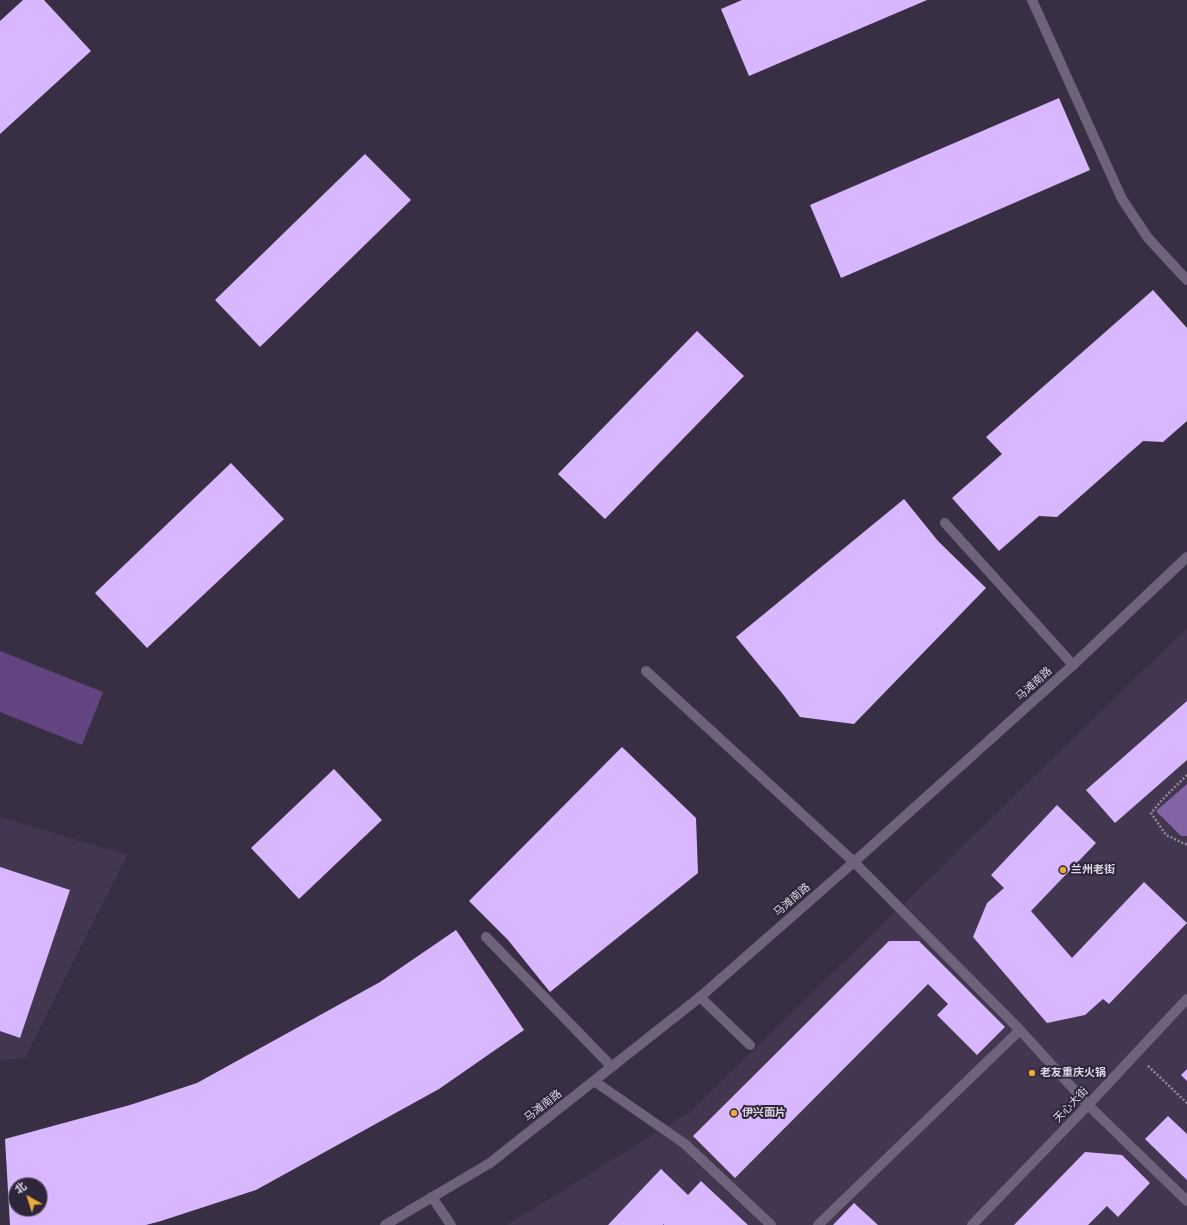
<!DOCTYPE html>
<meta charset="utf-8">
<style>
body{margin:0}
#map{position:relative;width:1187px;height:1225px;overflow:hidden;background:#392f44;font-family:"Roboto Serif","Noto Sans SC",serif}
canvas{display:block}
.north{position:absolute;left:8px;top:1177px;width:40px;height:40px;box-sizing:border-box;background:#2f253a;border:1px solid #756d7f;border-radius:50%;rotate:321deg;font-size:11px;font-weight:700;line-height:16px;text-align:center;color:#ded8e6}
.north::after{content:'';display:block;margin:auto;width:14px;height:18px;background:#e8ab37;clip-path:polygon(50% 0,100% 100%,50% 72%,0 100%)}
</style>
<div id="map">
<canvas width="1187" height="1225"></canvas>
<div class="north">北</div>
</div>
<script>
const context = document.querySelector('canvas').getContext('2d');
context.lineJoin = 'round';
function fillPath(path, color) {
  context.fillStyle = color;
  context.fill(path, 'evenodd');
}
function strokePath(path, color, width, dash) {
  context.strokeStyle = color;
  context.lineWidth = width;
  context.lineCap = dash ? 'butt' : 'round';
  context.setLineDash(dash || []);
  context.stroke(path);
}
function label(font, color, halo, rows, align = 'center') {
  context.font = font + ' "Roboto Serif","Noto Sans SC",serif';
  context.lineWidth = 4;
  context.setLineDash([]);
  context.textBaseline = 'middle';
  context.strokeStyle = halo;
  context.fillStyle = color;
  for (const [text, x, y, turn = 0] of rows) {
    context.save();
    context.translate(x, y);
    context.rotate((+turn || 0) * Math.PI / 180);
    context.textAlign = isNaN(turn) ? turn : align;
    if (halo) context.strokeText(text, 0, 0);
    context.fillText(text, 0, 0);
    context.restore();
  }
}
const built = new Path2D(`
 M 1187,628 L 1187,1225 L 507,1225 L 690,1112 Z
 M 0,817 L 127,855 L 25,1058 L 0,1060 Z`);
const green = new Path2D(`
 M 0,651 L 103,692 L 82,745 L 0,712 Z`);
const water = new Path2D(`
 M 1187,784 L 1187,836 L 1181,836 L 1156,811 Z`);
const building = new Path2D(`
 M 23,0 L 44,0 L 91,51 L 0,134 L 0,21 Z
 M 742,0 L 927,0 L 749,76 L 721,9 Z
 M 1059,98 L 1090,170 L 841,278 L 810,205 Z
 M 365,154 L 411,200 L 260,347 L 215,300 Z
 M 1153,290 L 1187,328 L 1187,421 L 1163,442 L 1143,441 L 1057,517 L 1039,516 L 999,551 L 952,498 L 1002,454 L 986,437 Z
 M 697,331 L 744,376 L 605,519 L 558,474 Z
 M 231,463 L 284,519 L 147,648 L 95,593 Z
 M 904,499 L 938,541 L 986,588 L 854,724 L 800,717 L 782,693 L 736,637 Z
 M 1187,701 L 1187,760 L 1115,823 L 1086,790 Z
 M 622,747 L 696,818 L 698,873 L 550,992 L 508,940 L 469,901 Z
 M 334,769 L 382,820 L 299,899 L 251,848 Z
 M 1057,805 L 1096,843 L 1031,911 L 1072,958 L 1144,882 L 1187,923 L 1109,1004 L 1103,999 L 1085,1015 L 1047,1023 L 973,937 L 987,903 L 1004,888 L 991,875 Z
 M 0,867 L 70,890 L 20,1038 L 0,1031 Z
 M 456,930 L 524,1030 L 439,1089 L 256,1190 L 161,1221 L 146,1225 L 10,1225 L 5,1139 L 130,1105 L 197,1083 L 380,982 ZM 16,1185 L 40,1185 L 40,1209 L 16,1209 Z
 M 889,941 L 919,941 L 1005,1027 L 977,1055 L 937,1015 L 948,1004 L 928,984 L 735,1178 L 693,1136 Z
 M 1187,1069 L 1187,1081 L 1181,1075 Z
 M 1168,1116 L 1187,1134 L 1187,1180 L 1145,1139 Z
 M 1085,1152 L 1122,1155 L 1150,1183 L 1118,1217 L 1107,1206 L 1088,1225 L 1014,1225 Z
 M 661,1169 L 688,1195 L 701,1181 L 748,1225 L 664,1225 L 663,1224 L 663,1225 L 608,1225 Z
 M 854,1203 L 878,1225 L 833,1225 Z`);
const path = new Path2D(`
 M 1187,775 L 1162,800 L 1151,813 L 1166,835 L 1185,844 L 1187,844
 M 1148,1066 L 1187,1103`);
const service = new Path2D(`
 M 1032,0 L 1122,199 L 1148,238 L 1187,280
 M 945,523 L 1073,665
 M 646,671 L 854,862
 M 486,937 L 612,1067
 M 700,997 L 750,1045
 M 432,1197 L 451,1225`);
const pedestrian = new Path2D(`
 M 854,862 L 1020,1030 L 1088,1105 L 1187,1201
 M 594,1081 L 685,1144 L 771,1225
 M 818,1225 L 1020,1030
 M 972,1225 L 1088,1105 L 1187,999`);
const secondary = new Path2D(`
 M 385,1225 L 490,1163 L 700,997 L 854,862 L 1073,665 L 1187,557`);
const markers = [
 [1063,870,4,"#e8ab37"],
 [1032,1073,4,"#e8ab37"],
 [734,1113,4,"#e8ab37"]
];
const streetNames = [
 ["马滩南路",1034,684,-42],
 ["马滩南路",792,900,-41],
 ["天心大街",1071,1105,-46],
 ["马滩南路",543,1106,-38]
];
const poiNames = [
 ["兰州老街",1071,870],
 ["老友重庆火锅",1040,1073],
 ["伊兴面片",742,1113]
];
fillPath(built, '#433651');
fillPath(green, '#624480');
fillPath(water, '#8464a5');
fillPath(building, '#d9b7fe');
strokePath(path, '#938b9c', 2.5, [2, 2]);
strokePath(service, '#6e637b', 10);
strokePath(pedestrian, '#6e637b', 10);
strokePath(secondary, '#6e637b', 10);
for (const [x, y, r, color] of markers) {
  const dot = new Path2D();
  dot.arc(x, y, r, 0, 2 * Math.PI);
  context.fillStyle = color;
  context.fill(dot);
  strokePath(dot, '#2f253a', 1.5);
}
label('11px', '#ded8e6', '#2f253a', streetNames);
label('bold 11px', '#ded8e6', '#2f253a', poiNames, 'left');
</script>
